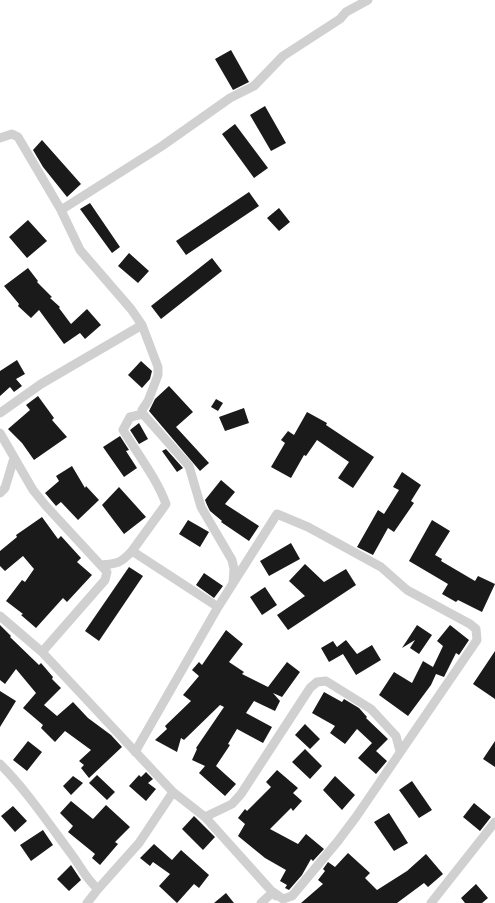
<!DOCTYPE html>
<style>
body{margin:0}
canvas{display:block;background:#fff}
</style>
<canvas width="495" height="903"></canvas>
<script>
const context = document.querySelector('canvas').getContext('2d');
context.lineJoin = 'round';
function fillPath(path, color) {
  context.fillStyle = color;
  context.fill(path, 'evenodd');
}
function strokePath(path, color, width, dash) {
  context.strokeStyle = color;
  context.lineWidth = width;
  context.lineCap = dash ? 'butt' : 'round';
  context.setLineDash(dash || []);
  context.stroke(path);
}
const building = new Path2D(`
 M 231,50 L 249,82 L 233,90 L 215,59 Z
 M 265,106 L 286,143 L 271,151 L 250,115 Z
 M 235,124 L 268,168 L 254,178 L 222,134 Z
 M 42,140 L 81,184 L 67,197 L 43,167 L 33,150 Z
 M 249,192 L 259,206 L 186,255 L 176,241 Z
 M 90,203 L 120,247 L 112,253 L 80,209 Z
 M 279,208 L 290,222 L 279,231 L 267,218 Z
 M 28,220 L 47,241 L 27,258 L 9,237 Z
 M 129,253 L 149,271 L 138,283 L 118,266 Z
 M 212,258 L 222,271 L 161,319 L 151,306 Z
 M 28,268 L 38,281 L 37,282 L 52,297 L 50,298 L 60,307 L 59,308 L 71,324 L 87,309 L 101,325 L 85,339 L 80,333 L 64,344 L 39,310 L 31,318 L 18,306 L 19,304 L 4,286 Z
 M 17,360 L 25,374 L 16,379 L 22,386 L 14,392 L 10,387 L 0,396 L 0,371 Z
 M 141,361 L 152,371 L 150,379 L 142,388 L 128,375 Z
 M 169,386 L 193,412 L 176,427 L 209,463 L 200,471 L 149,411 L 155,399 Z
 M 38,396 L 54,418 L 52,420 L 67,437 L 34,460 L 22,443 L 8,429 L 30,410 L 26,405 Z
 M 216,399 L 223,403 L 218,411 L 211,407 Z
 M 244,408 L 249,423 L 225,431 L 219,417 Z
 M 307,412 L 327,423 L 326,425 L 374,457 L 353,488 L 338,478 L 349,462 L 317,440 L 306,456 L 304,455 L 291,478 L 271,467 L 285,443 L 281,440 L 288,431 L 294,435 Z
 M 139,423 L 148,439 L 139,444 L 130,430 Z
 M 120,436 L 129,450 L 126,451 L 137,468 L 124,477 L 103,447 Z
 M 166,449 L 183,468 L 177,472 L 162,451 Z
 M 72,466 L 85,488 L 86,486 L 99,500 L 78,520 L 61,502 L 56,506 L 45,493 L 59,481 L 56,476 Z
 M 402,472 L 421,485 L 411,501 L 414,503 L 394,532 L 388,528 L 373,555 L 357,547 L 378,510 L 384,514 L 399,490 L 393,487 Z
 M 221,480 L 235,492 L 225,504 L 259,526 L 249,541 L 221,522 L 222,521 L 210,511 L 207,505 L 205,500 Z
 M 119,487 L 146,517 L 124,534 L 102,505 Z
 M 42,517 L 58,539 L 61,536 L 81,558 L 77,562 L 92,575 L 67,602 L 63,598 L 36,628 L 21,615 L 23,614 L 6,601 L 22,580 L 25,582 L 34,569 L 23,556 L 5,571 L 0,566 L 0,551 L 17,537 L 16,535 Z
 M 188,520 L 209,532 L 200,547 L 179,534 Z
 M 432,520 L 450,531 L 435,555 L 442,559 L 441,561 L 475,581 L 478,576 L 495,584 L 482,612 L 458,600 L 456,602 L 442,594 L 448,584 L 409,561 Z
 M 291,543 L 300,559 L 269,576 L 260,561 Z
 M 305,564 L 324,582 L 346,569 L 356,585 L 288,630 L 277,615 L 305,596 L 289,581 Z
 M 129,567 L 143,576 L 99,641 L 85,631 Z
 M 204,573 L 223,586 L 214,598 L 196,585 Z
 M 265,587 L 277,605 L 262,615 L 250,597 Z
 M 0,625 L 11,636 L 10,637 L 39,665 L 41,663 L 53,677 L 52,679 L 61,688 L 44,705 L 57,716 L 73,702 L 88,718 L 111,735 L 122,747 L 89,778 L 81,768 L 84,765 L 79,761 L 91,750 L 65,731 L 55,742 L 41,728 L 43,725 L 23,708 L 36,693 L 16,669 L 5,684 L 0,680 Z
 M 417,625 L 432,635 L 419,654 L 410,648 L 415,640 L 402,648 Z
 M 450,625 L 469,640 L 459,655 L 456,653 L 444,677 L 436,674 L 431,685 L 408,716 L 379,695 L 394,672 L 412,683 L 423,661 L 433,667 L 443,646 L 437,641 Z
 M 226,630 L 243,644 L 229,662 L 244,672 L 242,674 L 268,687 L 287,662 L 300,672 L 282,697 L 273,693 L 280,701 L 275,711 L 254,701 L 246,713 L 272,727 L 263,743 L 237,729 L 228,744 L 230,745 L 216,766 L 236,784 L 225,796 L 199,773 L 205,766 L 192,760 L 197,749 L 196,748 L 224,707 L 220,705 L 184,740 L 181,738 L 177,752 L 155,740 L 167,729 L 165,726 L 191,701 L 183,695 L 199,676 L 192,670 L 199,662 L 202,665 Z
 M 346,640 L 357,654 L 372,645 L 381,660 L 356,675 L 343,654 L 329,662 L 321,648 L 333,641 L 337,647 Z
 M 495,651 L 495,699 L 473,684 Z
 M 0,691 L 16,701 L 0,727 Z
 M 324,692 L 342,702 L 344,699 L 359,708 L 367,717 L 366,718 L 388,739 L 376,751 L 387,761 L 376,774 L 358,758 L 372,743 L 357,729 L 345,744 L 330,733 L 335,726 L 312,713 Z
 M 305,724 L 320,739 L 310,749 L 295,735 Z
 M 28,741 L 42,752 L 27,771 L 13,760 Z
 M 495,741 L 495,767 L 483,759 Z
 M 305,749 L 322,766 L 310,779 L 292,762 Z
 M 277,770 L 298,788 L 293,793 L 302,801 L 293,811 L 291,808 L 270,829 L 298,844 L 306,834 L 324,849 L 313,861 L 311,859 L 302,875 L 289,890 L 285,888 L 287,885 L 280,881 L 286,870 L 265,858 L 238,836 L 245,824 L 238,818 L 245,809 L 247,811 L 271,787 L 266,782 Z
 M 146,772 L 153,779 L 148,783 L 156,789 L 146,801 L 129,786 L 139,775 L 141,777 Z
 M 97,775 L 115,792 L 107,800 L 89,783 Z
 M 73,776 L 83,783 L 71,795 L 63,786 Z
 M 335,776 L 355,795 L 342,810 L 323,790 Z
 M 412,781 L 432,810 L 419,818 L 399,790 Z
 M 71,801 L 93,819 L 106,805 L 130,827 L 115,842 L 118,844 L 100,865 L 92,858 L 95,854 L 68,832 L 73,826 L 60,813 Z
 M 474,803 L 491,817 L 480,831 L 463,817 Z
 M 13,806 L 27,821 L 15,832 L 1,816 Z
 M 389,813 L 408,843 L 394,851 L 374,822 Z
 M 194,816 L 215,837 L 203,850 L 182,829 Z
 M 43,830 L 53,845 L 31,861 L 20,845 Z
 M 154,844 L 172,860 L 181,850 L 209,875 L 199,888 L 194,884 L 177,903 L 159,886 L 170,874 L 153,862 L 150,866 L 140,858 Z
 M 348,853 L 370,873 L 365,878 L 377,890 L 407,871 L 426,854 L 443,874 L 428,887 L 424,883 L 397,903 L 301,903 L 323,884 L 318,880 L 325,871 L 323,869 L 328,862 L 335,867 Z
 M 71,865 L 81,880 L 69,891 L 57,879 Z
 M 476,884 L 488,898 L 482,903 L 465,903 L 461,898 Z
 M 226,893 L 234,903 L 214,903 Z`);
const minor = new Path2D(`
 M 0,138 L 12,134 L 18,137 L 61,210 L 80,250 L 131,309 L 142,325 L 158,367 L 158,375 L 148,401 L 142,410 L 143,414 L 189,466 L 201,507 L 232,560 L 234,569 L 233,583
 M 61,210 L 162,146 L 230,98 L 254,86 L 283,56 L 340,19 L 346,12 L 368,0
 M 0,413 L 41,384 L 142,325
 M 143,414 L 130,417 L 123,430 C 137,453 157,479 166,504 L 132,551 L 218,607
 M 0,433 L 33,490 L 46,506 L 107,572 L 105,580 L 42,652
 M 0,493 L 5,488 L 14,458
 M 101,565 C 117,564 121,563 132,551
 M 0,616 L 42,652 L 173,792 L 205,817 L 276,896
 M 135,752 L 218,607 L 277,514 L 308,527 L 381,567 L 407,590 L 470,624 L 476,629 L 477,640 L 356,817 L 338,841 L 292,896 L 283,899 L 273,892 L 261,903
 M 0,764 C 27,791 49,824 72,855 C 81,867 86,879 98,889
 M 205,817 L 232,804 L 241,794 L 310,688 L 317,682 L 326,681 L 371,709 L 396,736 L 400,751
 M 87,903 L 98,889 L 139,843 L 173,792
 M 431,903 L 495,822`);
fillPath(building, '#1a1a1a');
strokePath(minor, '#d0d0d0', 9);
</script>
